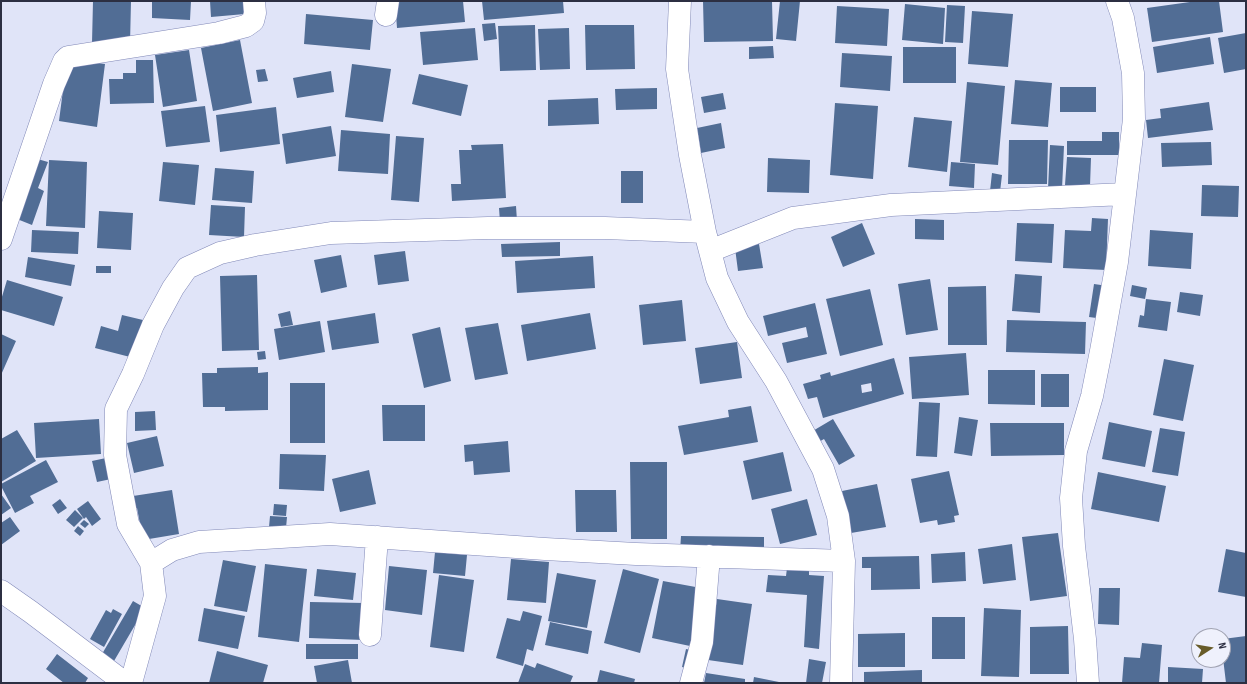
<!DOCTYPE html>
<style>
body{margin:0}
#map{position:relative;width:1247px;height:684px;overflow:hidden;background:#e0e4f8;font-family:"Sofia Sans Condensed",sans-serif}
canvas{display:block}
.frame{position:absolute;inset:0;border:2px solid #2c2f42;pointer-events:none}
.north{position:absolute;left:1191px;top:628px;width:40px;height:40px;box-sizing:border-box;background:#eff1fc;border:1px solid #a1a3b2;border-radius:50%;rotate:78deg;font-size:11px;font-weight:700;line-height:16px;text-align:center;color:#2c2f42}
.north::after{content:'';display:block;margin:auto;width:14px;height:18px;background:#685c29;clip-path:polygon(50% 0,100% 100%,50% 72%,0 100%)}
</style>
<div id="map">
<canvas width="1247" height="684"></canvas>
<div class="frame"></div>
<div class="north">N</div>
</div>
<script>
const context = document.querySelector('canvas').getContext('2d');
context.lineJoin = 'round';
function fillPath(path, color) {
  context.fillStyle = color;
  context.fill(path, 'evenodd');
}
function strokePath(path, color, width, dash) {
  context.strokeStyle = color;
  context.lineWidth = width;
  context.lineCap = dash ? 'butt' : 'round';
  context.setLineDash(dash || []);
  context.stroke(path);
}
const building = new Path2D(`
 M 93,1 L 131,1 L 130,44 L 92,43 Z
 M 152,1 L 191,1 L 190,20 L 152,18 Z
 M 210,1 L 244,1 L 245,14 L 211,17 Z
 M 395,1 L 463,1 L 465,22 L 397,28 Z
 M 482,1 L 563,1 L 564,13 L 484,20 Z
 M 703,1 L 772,1 L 773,41 L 704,42 Z
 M 780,1 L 800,1 L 796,41 L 776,39 Z
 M 1197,1 L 1219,1 L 1223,32 L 1152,42 L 1147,8 Z
 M 905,4 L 945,8 L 943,44 L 902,40 Z
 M 947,5 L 965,6 L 963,43 L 945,42 Z
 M 837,6 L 889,9 L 887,46 L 835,43 Z
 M 972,11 L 1013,14 L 1008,67 L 968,64 Z
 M 306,14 L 373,20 L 370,50 L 304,44 Z
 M 495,23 L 497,39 L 484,41 L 482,24 Z
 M 535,25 L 536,70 L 500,71 L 498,26 Z
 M 585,25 L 634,25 L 635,69 L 586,70 Z
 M 475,28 L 478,60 L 423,65 L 420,32 Z
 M 569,28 L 570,69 L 540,70 L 538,29 Z
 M 1246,33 L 1246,69 L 1224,73 L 1218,38 Z
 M 1210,37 L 1214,64 L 1157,73 L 1153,47 Z
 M 240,40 L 252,103 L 213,111 L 201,48 Z
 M 773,46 L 774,58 L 749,59 L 749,47 Z
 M 903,47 L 956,47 L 956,83 L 903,83 Z
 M 189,50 L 197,101 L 163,107 L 155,55 Z
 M 842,53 L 892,56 L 890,91 L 840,87 Z
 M 67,59 L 105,64 L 97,127 L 59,121 Z
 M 136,60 L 153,60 L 154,103 L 110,104 L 109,79 L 123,79 L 123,73 L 136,73 Z
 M 352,64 L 391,69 L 383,122 L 345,117 Z
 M 265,69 L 268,81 L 258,82 L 256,70 Z
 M 331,71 L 334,92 L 297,98 L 293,78 Z
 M 419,74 L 468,85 L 461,116 L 412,104 Z
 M 1015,80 L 1052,83 L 1048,127 L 1011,124 Z
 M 967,82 L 1005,86 L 998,165 L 960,162 Z
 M 1060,87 L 1096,87 L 1096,112 L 1060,112 Z
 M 657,88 L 657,109 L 616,110 L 615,89 Z
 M 723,93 L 726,109 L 704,113 L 701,97 Z
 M 598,98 L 599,124 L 548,126 L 548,100 Z
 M 1209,102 L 1213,130 L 1148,138 L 1146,120 L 1161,118 L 1160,109 Z
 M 835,103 L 878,106 L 873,179 L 830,175 Z
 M 205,106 L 210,142 L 166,147 L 161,111 Z
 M 276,107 L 280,144 L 220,152 L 216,115 Z
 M 914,117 L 952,121 L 947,172 L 908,167 Z
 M 721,123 L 725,148 L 701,153 L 697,128 Z
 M 331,126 L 336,156 L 286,164 L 282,134 Z
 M 341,130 L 390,134 L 388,174 L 338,171 Z
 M 1102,132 L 1119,132 L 1119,155 L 1067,155 L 1067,141 L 1102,141 Z
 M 396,136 L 424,138 L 419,202 L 391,200 Z
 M 1009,140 L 1048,140 L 1047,184 L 1008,184 Z
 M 1211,142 L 1212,165 L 1162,167 L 1161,143 Z
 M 503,144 L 506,198 L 452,201 L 451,184 L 461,184 L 459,150 L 472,150 L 471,145 Z
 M 1050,145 L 1064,146 L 1062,189 L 1048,189 Z
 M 1067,157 L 1091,158 L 1090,186 L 1065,185 Z
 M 34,158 L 48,162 L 38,188 L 44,191 L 32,225 L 12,217 Z
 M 768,158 L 810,160 L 809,193 L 767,192 Z
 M 49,160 L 87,162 L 85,228 L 46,226 Z
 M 163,162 L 199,165 L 195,205 L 159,201 Z
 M 951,162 L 975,164 L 974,188 L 949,186 Z
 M 215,168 L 254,171 L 252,203 L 212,200 Z
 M 621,171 L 643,171 L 643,203 L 621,203 Z
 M 992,173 L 1002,175 L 1000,192 L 990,191 Z
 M 1202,185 L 1239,186 L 1238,217 L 1201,216 Z
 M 211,205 L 245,207 L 244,237 L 209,235 Z
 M 516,206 L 517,221 L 500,222 L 499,208 Z
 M 99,211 L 133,213 L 131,250 L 97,248 Z
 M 1092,218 L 1108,219 L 1106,270 L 1063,268 L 1065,230 L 1091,231 Z
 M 915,219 L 944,220 L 944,240 L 915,239 Z
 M 862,223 L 875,254 L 843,267 L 831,237 Z
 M 1017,223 L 1054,224 L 1052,263 L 1015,261 Z
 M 32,230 L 79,232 L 78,254 L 31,252 Z
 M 1150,230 L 1193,233 L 1191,269 L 1148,266 Z
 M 560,242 L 560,256 L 502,257 L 501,244 Z
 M 759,244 L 763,268 L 738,271 L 735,248 Z
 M 405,251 L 409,281 L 378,285 L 374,255 Z
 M 341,255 L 347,287 L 321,293 L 314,260 Z
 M 593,256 L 595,288 L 517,293 L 515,261 Z
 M 28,257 L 75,265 L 71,286 L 25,277 Z
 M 96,266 L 111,266 L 111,273 L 96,273 Z
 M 1015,274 L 1042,276 L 1040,313 L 1012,311 Z
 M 257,275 L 259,350 L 222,351 L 220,276 Z
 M 930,279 L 938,330 L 906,335 L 898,284 Z
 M 7,280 L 63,297 L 54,326 L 1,310 L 1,300 Z
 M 1094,284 L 1108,286 L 1104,319 L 1089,317 Z
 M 1132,285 L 1147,288 L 1145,299 L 1130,296 Z
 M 986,286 L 987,345 L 948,345 L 948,287 Z
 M 870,289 L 883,345 L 840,356 L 826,299 Z
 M 1180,292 L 1203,295 L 1200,316 L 1177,312 Z
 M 1146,299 L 1171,302 L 1167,331 L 1138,327 L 1140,315 L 1144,316 Z
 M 682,300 L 686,341 L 643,345 L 639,305 Z
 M 815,303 L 827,354 L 787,363 L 782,343 L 808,337 L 806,327 L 768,336 L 763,316 Z
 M 290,311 L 293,325 L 281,327 L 278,314 Z
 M 375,313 L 379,343 L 332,350 L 327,321 Z
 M 590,313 L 596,349 L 527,361 L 521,325 Z
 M 122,315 L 143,320 L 134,358 L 95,348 L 101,326 L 118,331 Z
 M 1007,320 L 1086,322 L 1085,354 L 1006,352 Z
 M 320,321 L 325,352 L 279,360 L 274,329 Z
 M 498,323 L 508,374 L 475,380 L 465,328 Z
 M 440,327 L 451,381 L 424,388 L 412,334 Z
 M 1,334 L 16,341 L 1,375 Z
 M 737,342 L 742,378 L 700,384 L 695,348 Z
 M 265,351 L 266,359 L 258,360 L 257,352 Z
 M 966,353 L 969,395 L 912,399 L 909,357 Z
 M 894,358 L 904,394 L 823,418 L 817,397 L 808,399 L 803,384 L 821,379 L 820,375 L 830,372 L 831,376 ZM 871,383 L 872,391 L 862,393 L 861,385 Z
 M 1164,359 L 1194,365 L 1183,421 L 1153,415 Z
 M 258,367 L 258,373 L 268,372 L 268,410 L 225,411 L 225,407 L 203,407 L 202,373 L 217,373 L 217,368 Z
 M 988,370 L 1035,370 L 1035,405 L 988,404 Z
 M 1041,374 L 1069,374 L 1069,407 L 1041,407 Z
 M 290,383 L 325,383 L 325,443 L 290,443 Z
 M 919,402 L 940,403 L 937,457 L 916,456 Z
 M 382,405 L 425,405 L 425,441 L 383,441 Z
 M 751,406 L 758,442 L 684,455 L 678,426 L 729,417 L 728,410 Z
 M 155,411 L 156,430 L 135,431 L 135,412 Z
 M 959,417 L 978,420 L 972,456 L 954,453 Z
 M 99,419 L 101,454 L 36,458 L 34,423 Z
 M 833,419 L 855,456 L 839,465 L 824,439 L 817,443 L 811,432 Z
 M 1109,422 L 1152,431 L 1145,467 L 1102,459 Z
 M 990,423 L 1064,423 L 1064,455 L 991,456 Z
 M 1160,428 L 1185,432 L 1178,476 L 1152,472 Z
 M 17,430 L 36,461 L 1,482 L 1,439 Z
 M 157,436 L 164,466 L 134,473 L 127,443 Z
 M 508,441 L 510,472 L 474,475 L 473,461 L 465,462 L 464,445 Z
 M 783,452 L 792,491 L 752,500 L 743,461 Z
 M 280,454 L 326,455 L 324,491 L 279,489 Z
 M 106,458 L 111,479 L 97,482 L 92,461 Z
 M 46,460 L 58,482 L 30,496 L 34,503 L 15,513 L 1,486 L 1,484 Z
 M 630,462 L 667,462 L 667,539 L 631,539 Z
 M 369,470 L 376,504 L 340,512 L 332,479 Z
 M 949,471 L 959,515 L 954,516 L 955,522 L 938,525 L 937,520 L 920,523 L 911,479 Z
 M 1098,472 L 1166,486 L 1159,522 L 1091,509 Z
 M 877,484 L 886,527 L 851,533 L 842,491 Z
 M 172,490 L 179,534 L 143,540 L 137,508 L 135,508 L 133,496 Z
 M 575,490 L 616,490 L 617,532 L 576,532 Z
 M 1,494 L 11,508 L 1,515 Z
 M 60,499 L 67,508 L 58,514 L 52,505 Z
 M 807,499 L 817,535 L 780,544 L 771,509 Z
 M 88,501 L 101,519 L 92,526 L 86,517 L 84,519 L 77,509 Z
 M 274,504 L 287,505 L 286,516 L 273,515 Z
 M 75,510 L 83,518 L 74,527 L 66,520 Z
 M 270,516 L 287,517 L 286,528 L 269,527 Z
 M 10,517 L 20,531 L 1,545 L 1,523 Z
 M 84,520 L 89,524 L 85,528 L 80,524 Z
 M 78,526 L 84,531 L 80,536 L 74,531 Z
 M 1058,533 L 1067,596 L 1030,601 L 1022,537 Z
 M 681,536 L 764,537 L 764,552 L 680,551 Z
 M 1012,544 L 1016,580 L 983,584 L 978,549 Z
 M 1226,549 L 1246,553 L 1246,597 L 1218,592 Z
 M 435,552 L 467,555 L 465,576 L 433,573 Z
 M 965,552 L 966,581 L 932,583 L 931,554 Z
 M 919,556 L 920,589 L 871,590 L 871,568 L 862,568 L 862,557 Z
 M 511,559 L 549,562 L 546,603 L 507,600 Z
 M 223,560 L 256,566 L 247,612 L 214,606 Z
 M 265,564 L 307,569 L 299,642 L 258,637 Z
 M 389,566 L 427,570 L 422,615 L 385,610 Z
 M 787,568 L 809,570 L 809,575 L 824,576 L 819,649 L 804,647 L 807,595 L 766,592 L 768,575 L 786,576 Z
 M 317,569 L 356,573 L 353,600 L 314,596 Z
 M 623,569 L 659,579 L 640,653 L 604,643 Z
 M 557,573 L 596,580 L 587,628 L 548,621 Z
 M 439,575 L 474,580 L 464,652 L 430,647 Z
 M 663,581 L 701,588 L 690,646 L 652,638 Z
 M 1099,588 L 1120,588 L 1119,625 L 1098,624 Z
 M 717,599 L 752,604 L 743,665 L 708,660 Z
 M 133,601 L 145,608 L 114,661 L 102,654 Z
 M 310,602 L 365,603 L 364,640 L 309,638 Z
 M 204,608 L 245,616 L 238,649 L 198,641 Z
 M 984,608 L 1021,610 L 1019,677 L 981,676 Z
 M 113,609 L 122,614 L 104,647 L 90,639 L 106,610 L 111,613 Z
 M 523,611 L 542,616 L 533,651 L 527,649 L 523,666 L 496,658 L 507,618 L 520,621 Z
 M 932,617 L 965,617 L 965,659 L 932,659 Z
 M 550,622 L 592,631 L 588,654 L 545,645 Z
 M 1068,626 L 1069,674 L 1030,674 L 1030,627 Z
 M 905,633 L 905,667 L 858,667 L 858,634 Z
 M 1246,636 L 1246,683 L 1226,683 L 1223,658 L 1223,639 Z
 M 1142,643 L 1162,645 L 1159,683 L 1122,683 L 1124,657 L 1140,658 Z
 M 306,644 L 358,644 L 358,659 L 306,659 Z
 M 686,649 L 695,651 L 691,669 L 682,667 Z
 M 217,651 L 268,665 L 263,683 L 209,683 Z
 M 57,654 L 88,678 L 85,683 L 64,683 L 46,669 Z
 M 809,659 L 826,662 L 822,683 L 806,683 Z
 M 348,660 L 352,683 L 317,683 L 314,666 Z
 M 537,663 L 573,676 L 570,683 L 518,683 L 525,664 L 535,668 Z
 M 1168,667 L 1203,669 L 1202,683 L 1168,683 Z
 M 600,670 L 635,679 L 634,683 L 597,683 Z
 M 922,670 L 922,683 L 864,683 L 864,672 Z
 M 706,673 L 745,679 L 745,683 L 704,683 Z
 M 754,677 L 779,682 L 779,683 L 753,683 Z`);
const minor = new Path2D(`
 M 680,1 L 677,69 L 690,155 L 705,232 L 717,278 L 738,322 L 776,381 L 823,469 L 838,516 L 844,561 L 841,683
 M 386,15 L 388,1
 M 1,239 L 54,84 L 64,61 L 68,57 L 219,33 L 246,26 L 253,21 L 255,13 L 254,1
 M 710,251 L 793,218 L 891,205 L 1124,194
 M 151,563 L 128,524 L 115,455 L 116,409 L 133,374 L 153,325 L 173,288 L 187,268 L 220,253 L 255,245 L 331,233 L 488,228 L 605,228 L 705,232
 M 1,591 L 31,612 L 125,683
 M 370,635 L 377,537
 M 131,683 L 155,596 L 151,563 L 172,550 L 199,542 L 330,534 L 545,549 L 636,554 L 844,561
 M 691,683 L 702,642 L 709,556
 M 1088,683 L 1085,639 L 1074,546 L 1071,498 L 1076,451 L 1092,396 L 1101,351 L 1117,262 L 1134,119 L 1133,73 L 1123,18 L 1117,1`);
fillPath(building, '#516d95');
strokePath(minor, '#8088b7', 23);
strokePath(minor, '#fff', 22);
</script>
